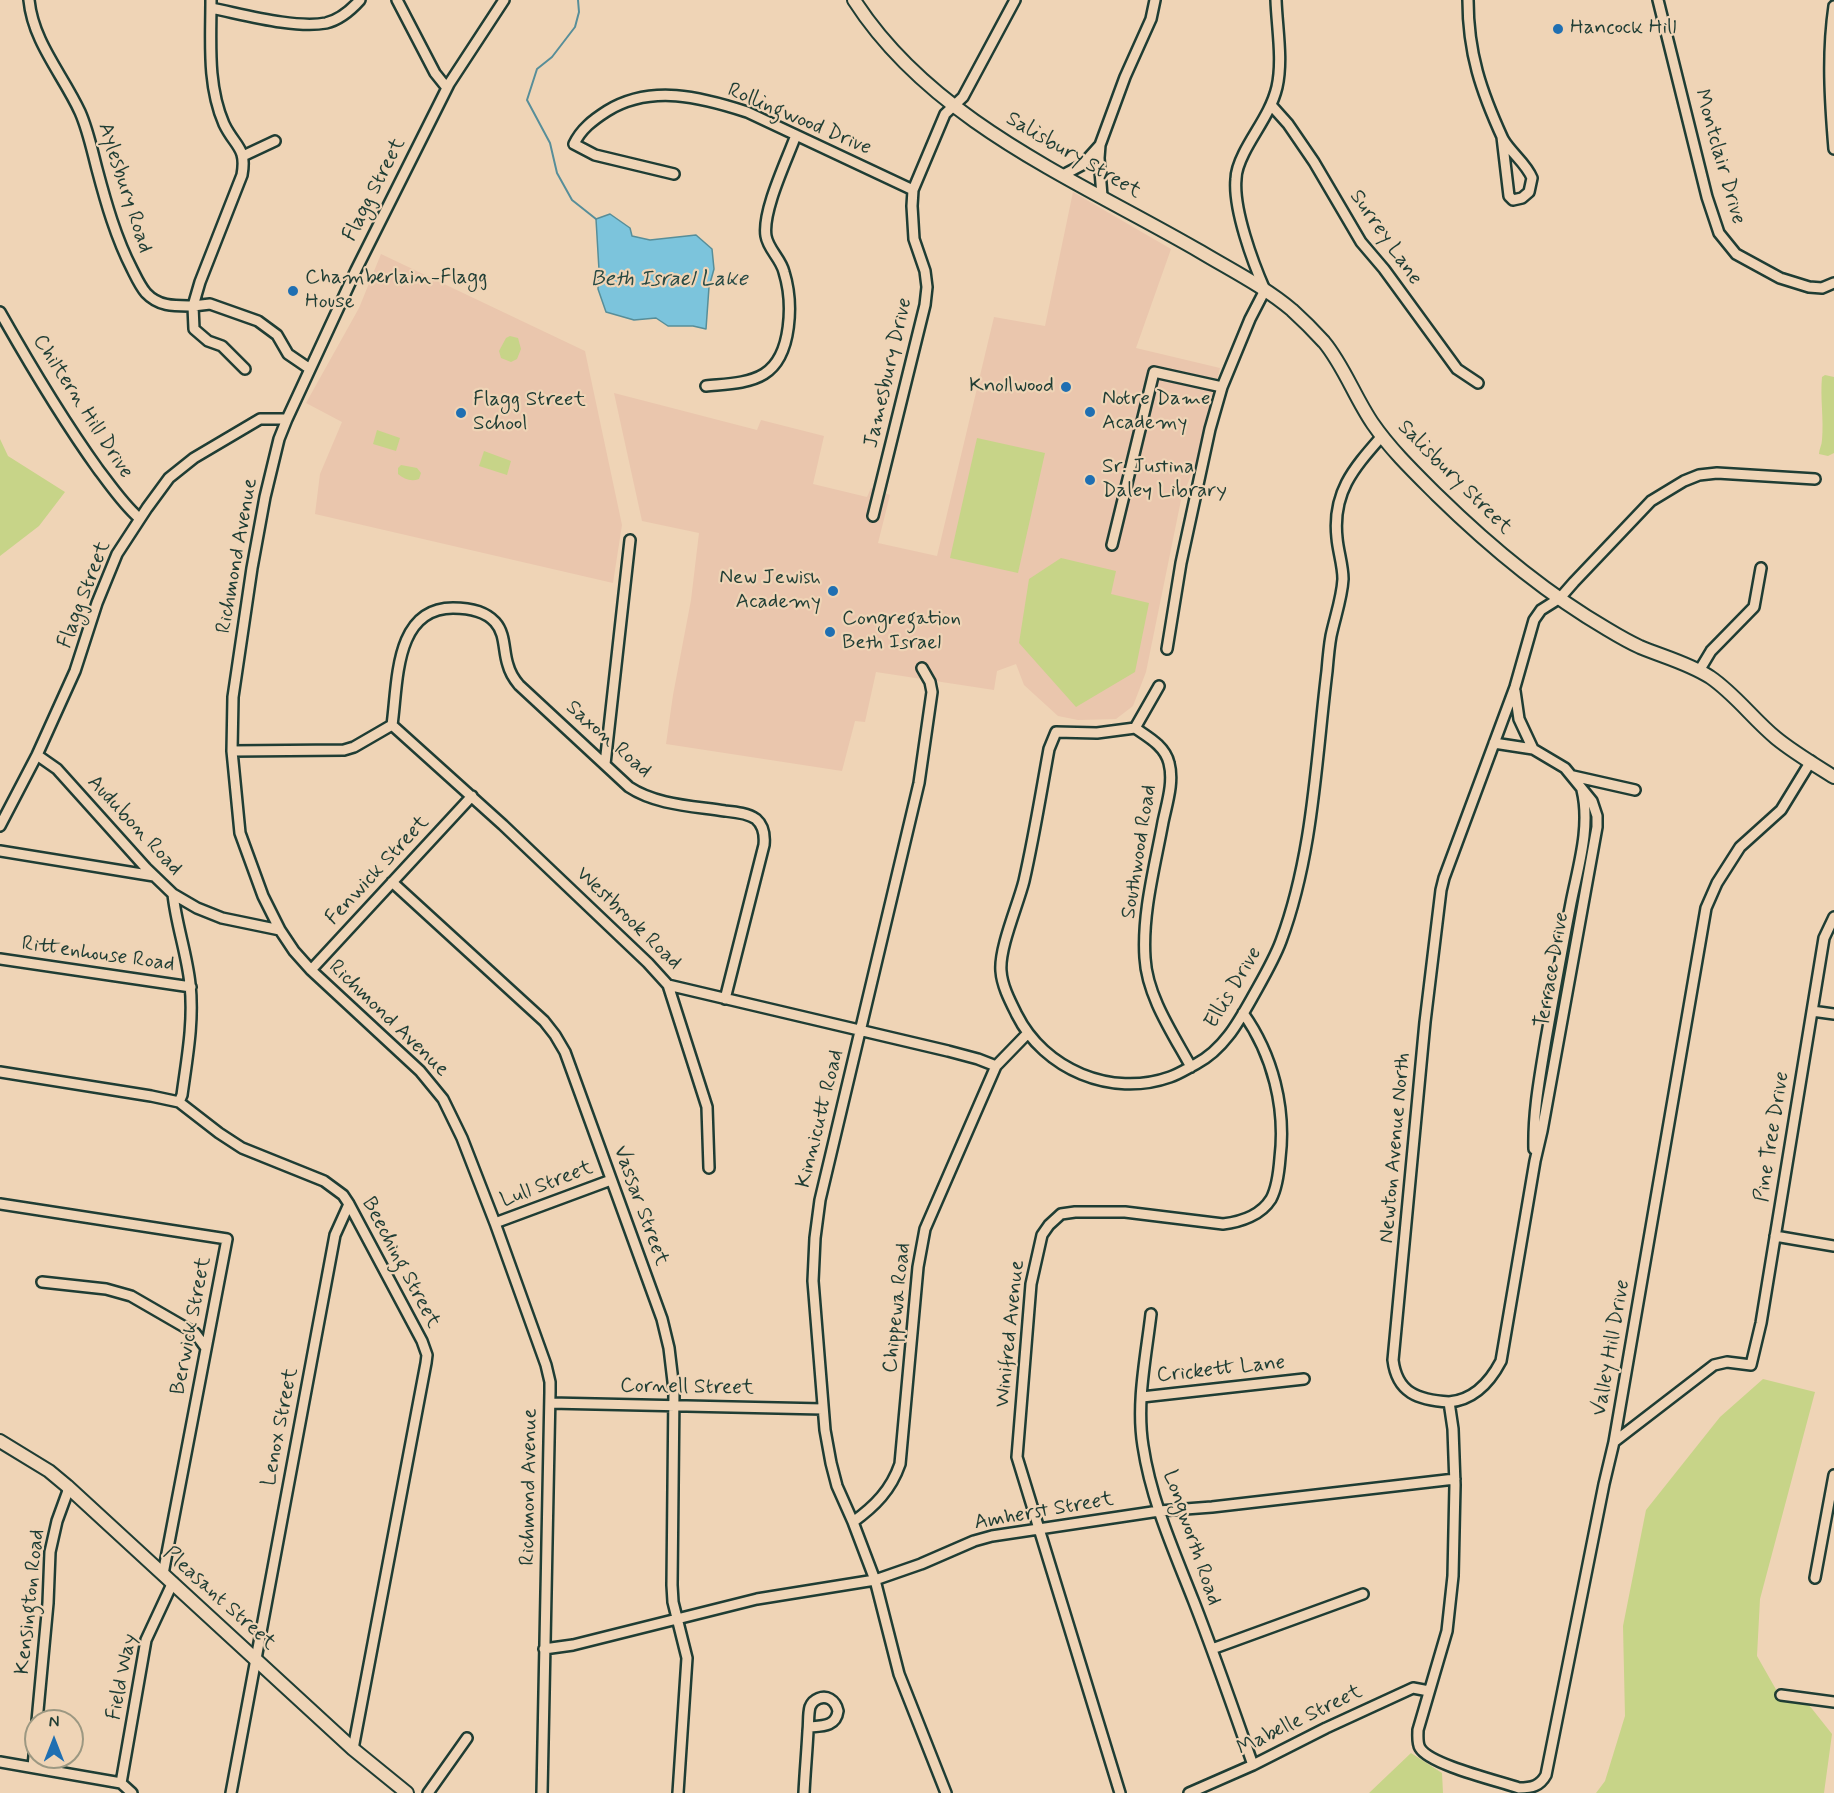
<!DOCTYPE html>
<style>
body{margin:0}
#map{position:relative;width:1834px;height:1793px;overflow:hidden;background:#efd4b6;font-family:Mynerve,sans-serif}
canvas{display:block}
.north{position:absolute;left:24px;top:1709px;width:60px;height:60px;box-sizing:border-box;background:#efd4b6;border:2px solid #9c9882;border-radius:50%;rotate:0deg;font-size:16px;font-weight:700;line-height:24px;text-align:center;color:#1f3d34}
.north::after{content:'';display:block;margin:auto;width:21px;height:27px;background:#1f6fb2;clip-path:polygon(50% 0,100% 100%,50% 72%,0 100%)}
</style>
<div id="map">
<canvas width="1834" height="1793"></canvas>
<div class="north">N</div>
</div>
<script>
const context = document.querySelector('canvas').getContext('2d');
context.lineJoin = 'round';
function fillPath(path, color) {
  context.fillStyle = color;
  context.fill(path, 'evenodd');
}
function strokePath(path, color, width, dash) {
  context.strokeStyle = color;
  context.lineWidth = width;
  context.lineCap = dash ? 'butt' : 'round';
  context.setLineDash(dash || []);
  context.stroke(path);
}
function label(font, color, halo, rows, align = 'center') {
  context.font = font + ' Mynerve,sans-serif';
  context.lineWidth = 4.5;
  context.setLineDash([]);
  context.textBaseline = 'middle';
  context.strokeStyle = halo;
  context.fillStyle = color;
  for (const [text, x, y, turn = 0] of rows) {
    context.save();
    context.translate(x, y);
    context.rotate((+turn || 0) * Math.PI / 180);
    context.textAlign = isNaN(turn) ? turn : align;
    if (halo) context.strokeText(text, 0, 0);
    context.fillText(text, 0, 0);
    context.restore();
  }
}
const built = new Path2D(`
 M 1073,192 L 1171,249 L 1136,348 L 1220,368 L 1199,456 L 1181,500 L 1146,672 L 1133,706 L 1116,719 L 1078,720 L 1058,716 L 1024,685 L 1016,664 L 997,671 L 994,690 L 876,672 L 865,722 L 855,721 L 842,771 L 666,744 L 673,695 L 691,600 L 699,533 L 642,521 L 614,393 L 757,430 L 761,420 L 824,436 L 813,484 L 867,497 L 871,488 L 890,495 L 878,543 L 937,556 L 994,317 L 1045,326 Z
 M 381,254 L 585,351 L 622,525 L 613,583 L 315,514 L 320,474 L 342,422 L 306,403 L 359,308 Z`);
const green = new Path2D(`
 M 510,336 L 518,338 L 521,349 L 517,359 L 511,362 L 501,358 L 499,351 L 506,338 Z
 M 1825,375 L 1834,377 L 1834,453 L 1828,456 L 1819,454 C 1819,449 1822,445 1822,440 C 1824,419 1820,398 1822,377 Z
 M 377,430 L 400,438 L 396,451 L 373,444 Z
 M 977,438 L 1045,453 L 1018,573 L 950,558 Z
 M 0,439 L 8,456 L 65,492 L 39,526 L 0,556 Z
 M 484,451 L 511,461 L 507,475 L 479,466 Z
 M 401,465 L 417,468 L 421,473 L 419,479 C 411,482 404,479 398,474 L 398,468 Z
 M 1061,558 L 1116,571 L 1111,594 L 1149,603 L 1135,672 L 1076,707 L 1019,643 L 1029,579 Z
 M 1763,1379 L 1815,1392 L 1760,1599 L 1757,1656 L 1782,1700 L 1809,1705 L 1832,1734 L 1824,1793 L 1596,1793 L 1605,1781 L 1625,1716 L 1623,1626 L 1646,1510 L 1720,1417 Z
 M 1411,1753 L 1442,1773 L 1443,1793 L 1369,1793 Z`);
const water = new Path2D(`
 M 610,214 L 630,228 L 632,236 L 650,240 L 696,235 L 712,249 L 714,269 L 709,287 L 706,329 L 693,326 L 668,326 L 656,318 L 634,320 L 606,312 L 598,289 L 599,270 L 596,219 Z`);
const stream = new Path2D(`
 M 578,0 L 579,12 L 575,27 L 552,57 L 537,69 L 527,100 L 550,143 L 557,173 L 572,200 L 596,219`);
const minor = new Path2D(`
 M 29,0 C 33,42 63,75 80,112 C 88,130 92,150 97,169 C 106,203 116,238 132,269 C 136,277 140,286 146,293 C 159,307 175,306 193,306 L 194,329 L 208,341 L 222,346 L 245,369
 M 211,0 C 211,42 207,85 224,124 C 235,147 247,147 242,175 L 200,282 L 193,306 L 210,304 L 258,321 L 277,335 L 288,354 L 310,369
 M 397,0 L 435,73 L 447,88
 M 1468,0 C 1468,53 1481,91 1503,139 C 1511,153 1526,163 1532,178 L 1529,192 L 1522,198 L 1513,200 L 1509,196 L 1502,137
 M 1658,0 L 1707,197 L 1719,233 L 1736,254 L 1780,278 L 1809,287 L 1822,288 L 1834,283
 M 1834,6 C 1827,54 1830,101 1834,149
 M 211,8 C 242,14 295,29 326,23 C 339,20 351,10 360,0
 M 1271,105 L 1288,124 L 1314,162 L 1361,242 L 1384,269 L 1457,369 L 1478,383
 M 243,156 L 275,141
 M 674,174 L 595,155 L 574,144 C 581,129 593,120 607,111 C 651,84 701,97 747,112 L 913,190
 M 1063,175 L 1082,165 L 1100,145
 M 1102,196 L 1099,158 L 1100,145 L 1125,77 L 1151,19 L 1155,0
 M 0,312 C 30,365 62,419 98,469 C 111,486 123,504 139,518
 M 706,386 C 724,384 748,384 764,374 C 793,356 793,301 784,272 C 781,259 768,249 766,236 C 762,211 787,160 796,135
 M 287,419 L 279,439 L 265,497 L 252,568 L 233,697 L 232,751 L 240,833 L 263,896 L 280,930 L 294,951 L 311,970 L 420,1071 L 443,1099 L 462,1138 L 495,1223 L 546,1365 L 550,1382 L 550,1392 L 542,1793
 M 873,516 L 925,305 L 927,287 L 925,271 L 914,239 L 912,206 L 913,190 L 945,114 L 963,97 L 1015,0
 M 1112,545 L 1154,372 L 1222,387
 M 1167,649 L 1181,563 L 1210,429 L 1222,387 L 1250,319 L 1265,290 C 1253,263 1233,209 1236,179 C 1236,170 1240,161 1244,153 C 1255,131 1271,112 1277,87 C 1283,60 1277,28 1276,0
 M 922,668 L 930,682 L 932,692 L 919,783 L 820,1200 L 815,1238 L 813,1281 L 825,1430 L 831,1463 L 837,1486 L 853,1522 L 875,1580 L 899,1674 L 946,1793
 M 1699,671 L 1711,651 L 1754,607 L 1761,568
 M 1515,691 L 1519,719 L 1533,749
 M 392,725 C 398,683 394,608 453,608 C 467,608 485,611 495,622 C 506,634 503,651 508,665 C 510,673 514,679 519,685 L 629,787 C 656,805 693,806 725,811 C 735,812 748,813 756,819 C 764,826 765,835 764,845 L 725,999
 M 392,725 L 503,825 L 648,963 L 668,985 L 948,1051 L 978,1059 L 996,1066
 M 1135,728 L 1159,686
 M 232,751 L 344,750 L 354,747 L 392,725
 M 37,755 L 57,769 L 146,868 L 173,894 L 197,908 L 222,918 L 280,930
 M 1811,761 L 1781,810 L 1740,847 L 1717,883 L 1706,908 L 1614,1442 L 1604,1484 L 1546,1775 C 1540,1786 1532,1788 1519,1788 C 1499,1781 1430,1765 1420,1748 C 1417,1743 1418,1735 1418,1730 L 1447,1631 L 1453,1576 L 1455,1485 L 1453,1429 L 1449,1402 C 1418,1400 1397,1393 1393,1360 L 1425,1022 L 1441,890 L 1444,878 L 1515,687 L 1534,620 L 1541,610 L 1560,598 L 1574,582 L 1651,501 L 1684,481 L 1699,475 L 1717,473 L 1815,479
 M 605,764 L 630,540
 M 1573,776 L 1635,790
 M 0,826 L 37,755 L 75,671 L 97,603 L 117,554 L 147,508 L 169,478 L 194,458 L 260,419 L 287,419 L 356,270 L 449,84 L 504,0
 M 0,851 L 154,876
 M 392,882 L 544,1021 L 555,1035 L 565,1052 L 662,1319 L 669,1348 L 674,1390 L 672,1585 L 673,1602 L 687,1658 L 678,1793
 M 173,894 C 176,924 187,954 190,984 C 194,1022 187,1058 182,1095 L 179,1102
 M 0,959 L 191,987
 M 311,970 L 472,796
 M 668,985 L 707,1107 L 709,1168
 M 1812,1011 L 1834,1014
 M 1191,1067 C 1173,1034 1147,996 1145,958 C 1142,913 1155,866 1163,822 C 1167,803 1174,782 1169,763 C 1165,746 1148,737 1135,728 L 1097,733 L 1056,732 L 1049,749 C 1041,793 1034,837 1024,881 C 1018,905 999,948 1001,971 C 1002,986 1010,1001 1017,1015 C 1044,1069 1111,1098 1170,1077 C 1179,1074 1188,1068 1196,1064 C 1223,1050 1238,1023 1252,998 C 1262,980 1274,960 1281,941 C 1313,855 1316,761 1327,671 C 1328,659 1329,647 1331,636 C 1335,617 1342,598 1343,579 C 1343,565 1338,551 1337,538 C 1332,492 1354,468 1382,436
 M 0,1072 L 151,1096 L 179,1102 L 219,1133 L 242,1148 L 324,1181 L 343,1195 L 349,1204 L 422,1341 L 427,1355 L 426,1363 L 353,1749
 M 1534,1149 C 1533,1112 1540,1076 1546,1039 C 1554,994 1562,949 1571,903 C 1578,867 1591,827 1582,790
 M 0,1204 L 227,1239 L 163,1574
 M 495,1223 L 611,1180
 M 1775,1236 L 1834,1246
 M 42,1282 L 106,1289 L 131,1296 L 195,1333 L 206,1348
 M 1151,1314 C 1146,1357 1136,1403 1143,1446 C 1151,1500 1174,1551 1194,1602 C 1215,1656 1234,1711 1253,1765
 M 1142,1397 L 1304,1379
 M 1449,1402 C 1474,1400 1490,1382 1501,1361 L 1535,1161 L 1542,1131 L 1597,827 L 1597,816 L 1592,801 L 1565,768 L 1533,749 L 1494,743
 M 550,1403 L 823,1409
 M 1614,1442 L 1714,1365 L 1727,1362 L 1751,1365 L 1761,1323 L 1824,938 L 1834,917
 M 853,1522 C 875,1506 891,1490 900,1464 L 918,1267 L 925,1229 L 996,1066 L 1027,1034
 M 1815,1578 L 1834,1475
 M 544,1649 L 573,1645 L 757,1599 L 875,1580 L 921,1564 L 974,1541 L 992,1536 L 1159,1511 L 1212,1507 L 1455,1479
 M 1212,1649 L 1363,1594
 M 1781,1695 L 1834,1702
 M 37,1721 L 48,1603 L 50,1552 L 57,1521 L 69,1488
 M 0,1762 L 121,1783 L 132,1793
 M 33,1767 L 36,1734
 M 121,1783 L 146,1640 L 173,1582
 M 231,1793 L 335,1235 L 349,1204
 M 428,1793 L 467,1738
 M 804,1793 C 805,1772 807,1751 808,1731 C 809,1723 808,1714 810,1707 C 813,1699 823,1695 830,1699 C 835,1702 837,1706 838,1711 C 836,1727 822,1726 809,1727
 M 1120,1793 L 1017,1457 L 1031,1284 L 1042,1235 L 1049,1225 L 1061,1214 L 1075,1212 L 1125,1212 L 1223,1224 C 1241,1222 1261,1215 1271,1199 C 1277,1188 1279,1171 1280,1158 C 1286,1108 1273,1055 1243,1013
 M 1189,1793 L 1253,1765 L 1326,1728 L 1413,1688 L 1429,1691`);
const major = new Path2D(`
 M 854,0 C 933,123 1079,181 1201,252 C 1231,270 1265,287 1292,310 C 1303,320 1314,331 1324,342 C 1344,366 1355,398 1373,424 C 1391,450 1415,473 1437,495 C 1486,543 1547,594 1607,629 C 1617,635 1629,642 1640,647 C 1664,657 1688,663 1710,677 C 1735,694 1753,719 1776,738 C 1793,752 1815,765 1834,777
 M 0,1441 L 49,1471 L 67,1486 L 353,1749 L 407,1793`);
const markers = [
 [1558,29,6,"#1f6fb2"],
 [293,291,6,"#1f6fb2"],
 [1066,387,6,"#1f6fb2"],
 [1090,412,6,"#1f6fb2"],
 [461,413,6,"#1f6fb2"],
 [1090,480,6,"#1f6fb2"],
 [833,591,6,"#1f6fb2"],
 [830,632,6,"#1f6fb2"]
];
const poiNames = [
 ["Hancock Hill",1570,29],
 ["Chamberlain-Flagg",305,279],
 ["House",305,303],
 ["Knollwood",1054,387,"right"],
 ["Notre Dame",1102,400],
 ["Academy",1102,424],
 ["Flagg Street",473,401],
 ["School",473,425],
 ["Sr. Justina",1102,468],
 ["Daley Library",1102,492],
 ["New Jewish",821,579,"right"],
 ["Academy",821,603,"right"],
 ["Congregation",842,620],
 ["Beth Israel",842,644]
];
const streetNames = [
 ["Rollingwood Drive",799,120,23],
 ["Salisbury Street",1073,156,30],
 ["Montclair Drive",1719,157,74],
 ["Aylesbury Road",124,188,72],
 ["Flagg Street",375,190,-63],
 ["Surrey Lane",1385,238,55],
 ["Jamesbury Drive",889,373,-77],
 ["Chiltern Hill Drive",82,407,57],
 ["Salisbury Street",1454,478,45],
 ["Richmond Avenue",238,556,-80],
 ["Flagg Street",85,595,-69],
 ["Saxon Road",608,740,41],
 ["Audubon Road",134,826,47],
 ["Southwood Road",1140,852,-81],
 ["Fenwick Street",378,871,-47],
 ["Westbrook Road",628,919,44],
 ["Rittenhouse Road",98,955,8],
 ["Terrace Drive",1553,970,-80],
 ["Ellis Drive",1234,988,-59],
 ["Richmond Avenue",388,1019,44],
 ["Kinnicutt Road",821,1119,-76],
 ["Pine Tree Drive",1773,1137,-81],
 ["Newton Avenue North",1396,1148,-85],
 ["Lull Street",547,1185,-21],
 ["Vassar Street",640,1206,70],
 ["Beeching Street",400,1263,62],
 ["Chippewa Road",898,1308,-84],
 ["Berwick Street",192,1326,-79],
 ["Winifred Avenue",1011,1334,-84],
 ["Valley Hill Drive",1612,1348,-80],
 ["Crickett Lane",1221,1370,-6],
 ["Cornell Street",687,1388,1],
 ["Lenox Street",281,1427,-79],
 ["Richmond Avenue",530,1487,-89],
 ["Amherst Street",1044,1512,-10],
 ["Longworth Road",1191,1538,71],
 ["Pleasant Street",219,1599,42],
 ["Kensington Road",31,1602,-84],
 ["Field Way",123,1677,-79],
 ["Mabelle Street",1300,1721,-26]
];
const waterNames = [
 ["Beth Israel Lake",669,280]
];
fillPath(built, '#eac6ad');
fillPath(green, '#c7d488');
fillPath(water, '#7cc4dc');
strokePath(water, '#578e99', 1.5);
strokePath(stream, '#578e99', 2);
strokePath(minor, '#1f3d34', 14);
strokePath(major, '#1f3d34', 16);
strokePath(minor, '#efd4b6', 9);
strokePath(major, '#efd4b6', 12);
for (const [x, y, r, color] of markers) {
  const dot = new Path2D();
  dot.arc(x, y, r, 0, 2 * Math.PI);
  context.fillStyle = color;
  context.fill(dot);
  strokePath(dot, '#efd4b6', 2);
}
label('21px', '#1f3d34', '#efd4b6', poiNames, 'left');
label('21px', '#1f3d34', '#efd4b6', streetNames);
label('italic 22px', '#284a45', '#efd4b6', waterNames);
</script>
